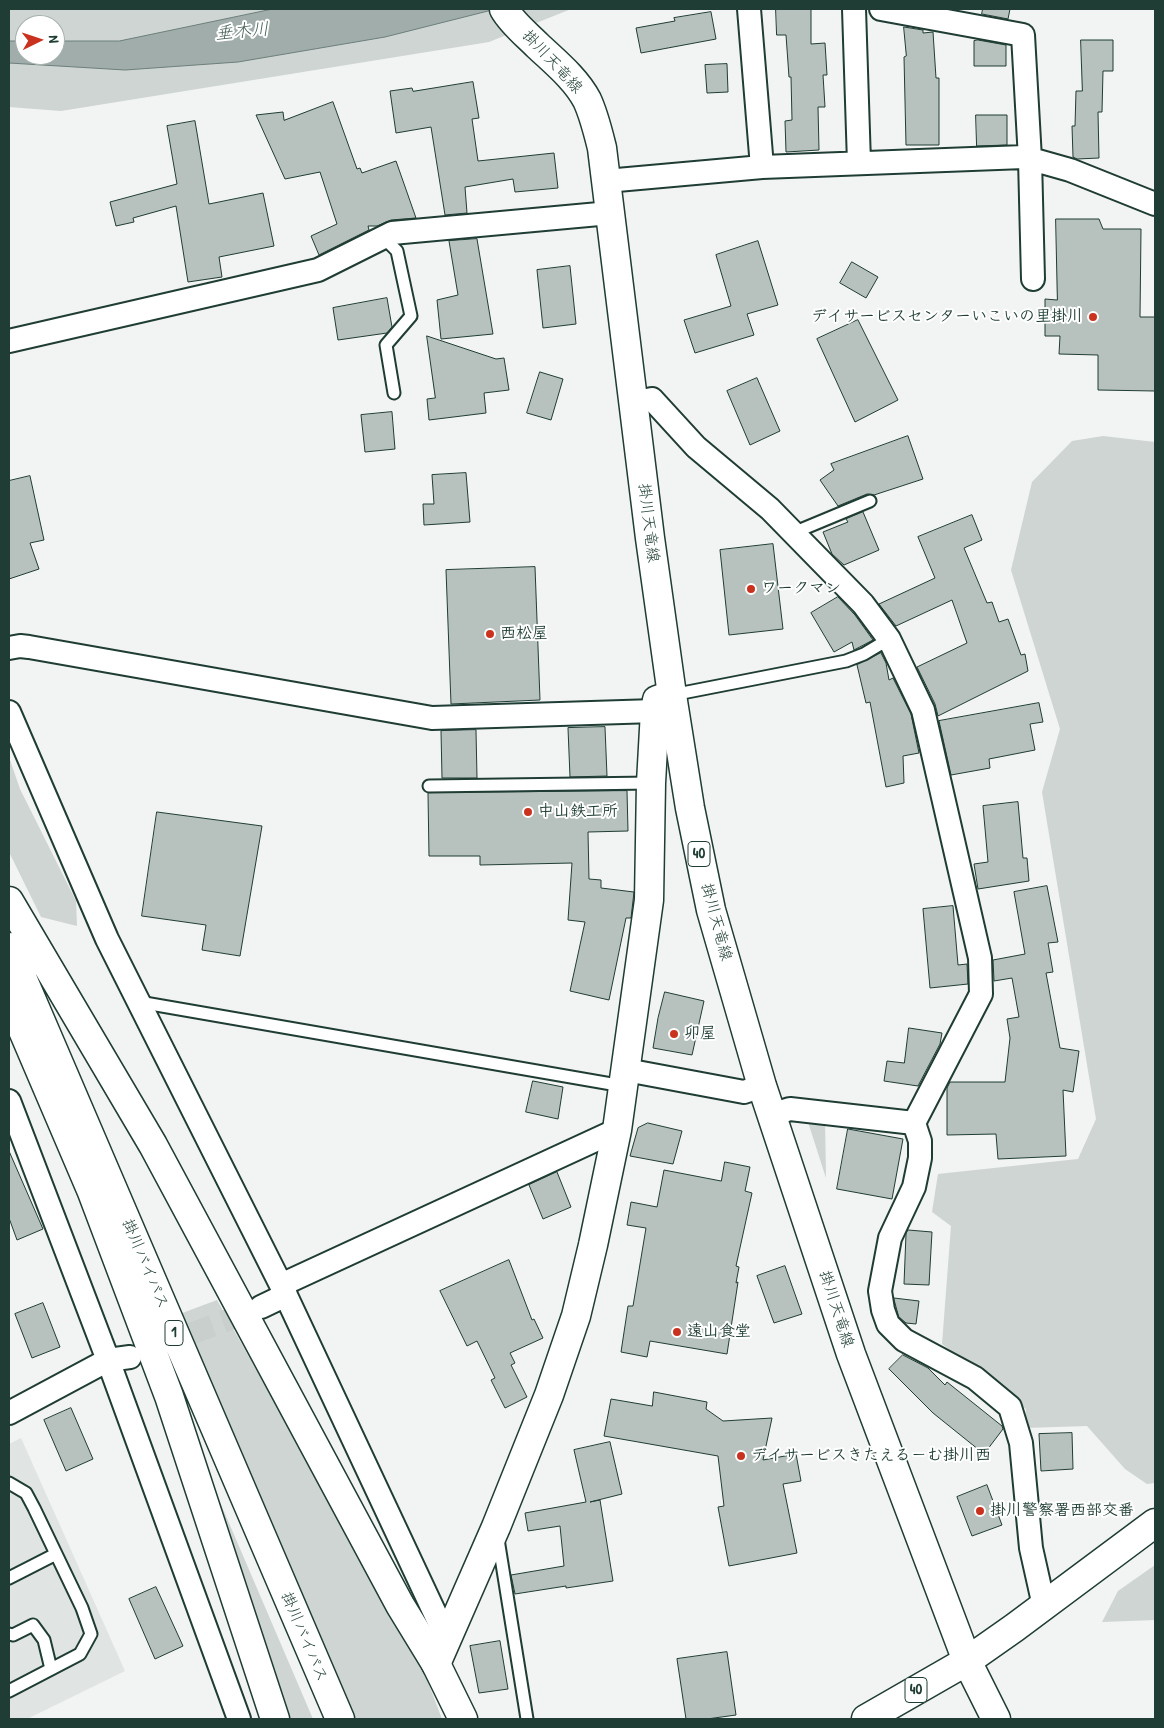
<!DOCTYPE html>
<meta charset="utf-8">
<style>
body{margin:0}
#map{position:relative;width:1164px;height:1728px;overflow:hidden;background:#f2f3f3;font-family:"Patrick Hand",sans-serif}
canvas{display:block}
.frame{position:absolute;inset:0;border:10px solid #1f3d34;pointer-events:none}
.north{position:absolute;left:15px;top:15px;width:50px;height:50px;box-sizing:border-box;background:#fff;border:1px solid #a5b1ae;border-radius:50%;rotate:86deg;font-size:14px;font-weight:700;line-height:20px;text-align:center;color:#1f3d34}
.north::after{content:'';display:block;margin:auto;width:18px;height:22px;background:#c8321e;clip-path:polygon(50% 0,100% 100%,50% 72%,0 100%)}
</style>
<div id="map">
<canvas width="1164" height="1728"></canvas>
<div class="frame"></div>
<div class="north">N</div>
</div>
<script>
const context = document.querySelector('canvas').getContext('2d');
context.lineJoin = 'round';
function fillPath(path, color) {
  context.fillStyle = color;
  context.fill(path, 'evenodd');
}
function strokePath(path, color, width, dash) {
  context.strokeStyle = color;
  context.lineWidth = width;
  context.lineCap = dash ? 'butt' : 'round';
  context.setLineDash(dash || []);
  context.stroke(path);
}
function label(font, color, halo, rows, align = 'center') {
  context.font = font + ' "Patrick Hand","Klee One",sans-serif';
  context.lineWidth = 4;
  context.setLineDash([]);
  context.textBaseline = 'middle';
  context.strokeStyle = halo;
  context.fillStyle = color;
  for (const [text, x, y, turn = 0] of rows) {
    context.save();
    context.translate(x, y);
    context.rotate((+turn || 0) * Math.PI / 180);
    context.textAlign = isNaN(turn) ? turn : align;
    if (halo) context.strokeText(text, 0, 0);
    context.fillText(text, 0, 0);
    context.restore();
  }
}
const built = new Path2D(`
 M 21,1438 L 125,1671 L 27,1719 L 9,1719 L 9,1444 Z`);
const green = new Path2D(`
 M 9,9 L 571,9 L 489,42 L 61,111 L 9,107 ZM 25,25 L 55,25 L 55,55 L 25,55 Z
 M 1103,436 L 1155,442 L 1155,1483 L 1147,1484 L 1125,1469 L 1087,1426 L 1025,1428 L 1026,1409 L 942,1344 L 951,1226 L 932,1212 L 938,1174 L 1078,1159 L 1096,1119 L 1042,792 L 1060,729 L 1011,570 L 1032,482 L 1072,441 Z
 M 9,757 L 20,789 L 76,901 L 77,926 L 41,917 L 9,852 Z
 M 807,1119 L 825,1120 L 826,1178 Z
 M 217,1300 L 419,1659 L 442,1719 L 355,1719 L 177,1315 Z
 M 208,1474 L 313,1719 L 285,1719 Z
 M 1155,1565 L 1155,1620 L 1102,1622 L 1118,1591 Z`);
const water = new Path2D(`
 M 273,9 L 496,9 L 385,37 L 238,62 L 125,70 L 9,63 L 9,41 L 25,41 L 25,55 L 55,55 L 55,41 L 119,41 Z`);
const building = new Path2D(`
 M 776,9 L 811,9 L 811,44 L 825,43 L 827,75 L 823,75 L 825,107 L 818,107 L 819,150 L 786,152 L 785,121 L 792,120 L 791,77 L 789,77 L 786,35 L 777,35 Z
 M 983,9 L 1010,9 L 1008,19 L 982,14 Z
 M 711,12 L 716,39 L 641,53 L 636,28 L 675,21 L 674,18 Z
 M 904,27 L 923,30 L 923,33 L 933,32 L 936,78 L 939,78 L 939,145 L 906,145 L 904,57 L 906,56 Z
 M 978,40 L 1006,45 L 1006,66 L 974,66 L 974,41 Z
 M 1081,40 L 1113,40 L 1113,71 L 1103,71 L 1102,112 L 1098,112 L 1099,158 L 1077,159 L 1073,157 L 1072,126 L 1075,126 L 1076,91 L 1082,91 Z
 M 727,64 L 728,92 L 707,93 L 705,65 Z
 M 473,82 L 479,118 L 472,119 L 478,161 L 554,153 L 558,188 L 515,192 L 513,179 L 465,187 L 467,213 L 445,215 L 431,127 L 396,133 L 390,91 L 412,88 L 413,91 Z
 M 333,102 L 357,169 L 360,168 L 362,173 L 396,161 L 416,218 L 391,220 L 377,226 L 368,226 L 369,230 L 319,255 L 311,236 L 337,224 L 320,172 L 285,179 L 256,115 L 283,112 L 284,120 Z
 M 976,115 L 1007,115 L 1007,145 L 977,146 Z
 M 195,121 L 209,204 L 263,193 L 274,246 L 219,257 L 222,277 L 188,282 L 176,206 L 133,218 L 134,222 L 116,226 L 110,202 L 177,184 L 167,126 Z
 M 1056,219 L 1099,219 L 1103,229 L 1141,229 L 1140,317 L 1155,317 L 1155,391 L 1098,390 L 1098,355 L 1059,354 L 1060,336 L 1045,336 L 1045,299 L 1057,300 Z
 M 477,239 L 493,334 L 441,339 L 437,300 L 458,295 L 449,241 Z
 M 758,241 L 778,305 L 747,314 L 754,335 L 695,353 L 684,320 L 731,306 L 716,255 Z
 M 852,262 L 878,277 L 866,298 L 840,283 Z
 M 570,266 L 576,324 L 543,328 L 537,270 Z
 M 387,298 L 392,327 L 387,333 L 338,340 L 333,308 Z
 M 858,320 L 898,400 L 855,422 L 817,339 Z
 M 427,336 L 496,359 L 504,358 L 509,390 L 484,393 L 486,413 L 429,420 L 427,399 L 435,398 Z
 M 540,372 L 563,379 L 551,420 L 527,413 Z
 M 757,378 L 780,431 L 750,445 L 727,391 Z
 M 392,412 L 395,449 L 365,452 L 361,415 Z
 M 908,436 L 923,479 L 874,495 L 867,494 L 838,506 L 820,480 L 834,470 L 831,464 Z
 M 466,473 L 470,522 L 424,525 L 423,504 L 434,504 L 432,475 Z
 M 30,476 L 44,540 L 30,543 L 39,569 L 9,579 L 9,481 Z
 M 863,512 L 879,550 L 844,565 L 832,554 L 823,532 L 848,522 L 846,519 Z
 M 972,515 L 982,540 L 964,548 L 987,603 L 992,602 L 999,622 L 1008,619 L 1021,655 L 1025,654 L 1028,671 L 938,716 L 935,704 L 917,667 L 967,643 L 952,600 L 896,626 L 879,604 L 935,578 L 918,537 Z
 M 773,544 L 783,629 L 729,635 L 720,550 Z
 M 535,567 L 540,700 L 451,704 L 446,570 Z
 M 838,597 L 855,615 L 873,640 L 854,650 L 852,642 L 834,652 L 811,613 Z
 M 881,653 L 886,663 L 889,680 L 893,678 L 911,714 L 919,753 L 903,756 L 904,783 L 886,787 L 870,702 L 866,703 L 857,665 Z
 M 1039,703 L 1043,722 L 1030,724 L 1035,750 L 989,759 L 990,768 L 951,775 L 939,721 Z
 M 605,727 L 607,776 L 570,777 L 568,728 Z
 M 476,730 L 477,778 L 442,778 L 441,731 Z
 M 627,791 L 628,831 L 588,832 L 589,879 L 601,880 L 601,888 L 634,892 L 631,918 L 626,918 L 609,1000 L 570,991 L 585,922 L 568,920 L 572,863 L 480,865 L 480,856 L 429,856 L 428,793 Z
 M 1018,802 L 1023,858 L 1027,858 L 1029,881 L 978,889 L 974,864 L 988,862 L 983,806 Z
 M 157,812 L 262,826 L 240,956 L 202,950 L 206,925 L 142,916 Z
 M 1047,886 L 1058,942 L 1048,943 L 1053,972 L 1046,973 L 1060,1048 L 1079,1051 L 1073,1092 L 1063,1090 L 1066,1156 L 998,1159 L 996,1134 L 947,1135 L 947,1088 L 950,1082 L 1005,1082 L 1010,1038 L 1007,1019 L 1019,1017 L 1012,978 L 994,981 L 993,960 L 1025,954 L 1014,892 Z
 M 953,906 L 958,965 L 967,964 L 968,984 L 930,988 L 923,909 Z
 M 665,992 L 704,1001 L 692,1055 L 653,1048 L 658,1018 Z
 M 909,1028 L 942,1033 L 940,1044 L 918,1086 L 884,1081 L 887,1061 L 904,1063 Z
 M 533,1081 L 563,1087 L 558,1119 L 526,1112 Z
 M 648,1123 L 682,1131 L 673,1164 L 630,1156 L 638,1128 Z
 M 848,1129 L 903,1139 L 892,1199 L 837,1189 Z
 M 9,1151 L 43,1229 L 17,1240 L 9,1218 Z
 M 725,1162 L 750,1167 L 745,1191 L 752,1193 L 736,1266 L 739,1267 L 736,1283 L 738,1282 L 727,1354 L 650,1341 L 647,1357 L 621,1352 L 628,1306 L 633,1306 L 646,1228 L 627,1225 L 631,1202 L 657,1207 L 664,1170 L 721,1181 Z
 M 557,1172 L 571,1207 L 543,1219 L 529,1185 Z
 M 908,1230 L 932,1232 L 929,1285 L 904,1284 L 906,1234 Z
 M 509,1260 L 532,1320 L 534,1319 L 543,1338 L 510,1353 L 515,1363 L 511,1365 L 527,1397 L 505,1408 L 491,1380 L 495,1378 L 477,1341 L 467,1346 L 440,1291 Z
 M 785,1266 L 802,1314 L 774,1323 L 757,1276 Z
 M 894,1298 L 919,1301 L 916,1324 L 906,1323 L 899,1317 Z
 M 43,1303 L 60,1347 L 32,1358 L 15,1314 Z
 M 903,1355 L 928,1368 L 945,1385 L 947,1382 L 1002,1426 L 1003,1429 L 984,1454 L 933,1413 L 889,1369 Z
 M 654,1392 L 707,1402 L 706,1409 L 723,1421 L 772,1418 L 763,1460 L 796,1454 L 801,1481 L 783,1484 L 797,1553 L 729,1566 L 718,1507 L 724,1506 L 718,1456 L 604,1436 L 611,1399 L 652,1406 Z
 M 71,1408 L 93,1459 L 66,1471 L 44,1420 Z
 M 1072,1433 L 1073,1469 L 1041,1471 L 1039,1434 Z
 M 610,1442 L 622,1494 L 590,1502 L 600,1500 L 613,1581 L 566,1588 L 566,1586 L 515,1594 L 511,1575 L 564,1566 L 560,1526 L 528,1531 L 525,1513 L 586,1502 L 574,1450 Z
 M 987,1485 L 1002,1525 L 972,1536 L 957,1497 Z
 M 156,1587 L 183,1646 L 155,1659 L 129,1599 Z
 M 500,1641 L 508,1689 L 479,1693 L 470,1646 Z
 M 727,1652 L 736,1715 L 707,1719 L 686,1719 L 677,1659 Z`);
const minorTunnel = new Path2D(`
 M 161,1345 L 260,1308`);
const service = new Path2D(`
 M 383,237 L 397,251 L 411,316 L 386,345 L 394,393
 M 793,533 L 870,501
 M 672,695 L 846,661 L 864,654 L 889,639
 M 429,786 L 651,783
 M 139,1002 L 623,1086
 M 9,1483 L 26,1493 L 34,1508 L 82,1608 L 91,1634 L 80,1654 L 9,1691
 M 498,1539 L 527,1719
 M 9,1578 L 56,1554
 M 9,1634 L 13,1635 L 33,1625 L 44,1640 L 51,1669`);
const minor = new Path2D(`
 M 749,9 L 762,167 L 1024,157 L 1070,170 L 1155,204
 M 854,9 L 859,163
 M 881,9 L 1023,35 L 1030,159 L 1033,279
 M 606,181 L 762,167
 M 9,341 L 318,270 L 392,233 L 610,213
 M 633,403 L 652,399 L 696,447 L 770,509 L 863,604 L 889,639 L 923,710 L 980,958 L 981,994 L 914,1123
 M 9,648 L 20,646 L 29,647 L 432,718 L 655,711
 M 9,712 L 107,939 L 281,1285 L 447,1639
 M 626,1070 L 744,1092 L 762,1086
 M 9,1101 L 108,1360 L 239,1719
 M 771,1115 L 790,1109 L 914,1123 L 920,1141 L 920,1158 L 914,1187 L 890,1238 L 880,1291 L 883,1310 L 888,1324 L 904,1340 L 975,1378 L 1010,1407 L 1021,1443 L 1031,1548 L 1044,1606
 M 281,1285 L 617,1130
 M 261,1307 L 286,1295
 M 9,1413 L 108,1360 L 130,1357`);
const tertiary = new Path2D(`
 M 436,1664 L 496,1527 L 549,1395 L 576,1316 L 593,1245 L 617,1130 L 649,900 L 651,783 L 655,711 L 657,700 L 672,695
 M 996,1719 L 967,1661 L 1014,1628 L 1155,1523`);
const primary = new Path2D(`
 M 504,9 C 512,23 526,34 538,46 C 555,62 576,79 587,100 C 594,115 598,132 602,148 L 650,538 L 672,695 L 690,808 L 711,910 L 762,1086 L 851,1354 L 967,1661 L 866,1719`);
const trunk = new Path2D(`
 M 9,901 L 153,1145 L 400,1605 L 436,1664 L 463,1719
 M 9,947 L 340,1719
 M 9,998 L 92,1192 L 169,1396 L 275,1719`);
const markers = [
 [1093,317,5,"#c8321e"],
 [751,589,5,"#c8321e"],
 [490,634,5,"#c8321e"],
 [528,812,5,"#c8321e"],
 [674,1034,5,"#c8321e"],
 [677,1332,5,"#c8321e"],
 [741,1456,5,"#c8321e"],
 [980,1511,5,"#c8321e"]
];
const shields = [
 [699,854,22],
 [174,1333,18],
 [916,1690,22]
];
const shieldNames = [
 ["40",699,854],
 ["1",174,1333],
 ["40",916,1690]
];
const streetNames = [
 ["掛川天竜線",552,62,47],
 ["掛川天竜線",648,523,83],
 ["掛川天竜線",716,922,75],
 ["掛川バイパス",145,1264,67],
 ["掛川天竜線",836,1309,72],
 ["掛川バイパス",304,1637,67]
];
const poiNames = [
 ["デイサービスセンターいこいの里掛川",1083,317,"right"],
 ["ワークマン",761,589],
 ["西松屋",500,634],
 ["中山鉄工所",538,812],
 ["卯屋",684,1034],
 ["遠山食堂",687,1332],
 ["デイサービスきたえる－む掛川西",751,1456],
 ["掛川警察署西部交番",990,1511]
];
const waterNames = [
 ["垂木川",242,32,-5]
];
fillPath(built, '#e0e4e3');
fillPath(green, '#ced5d3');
fillPath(water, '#a1adaa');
strokePath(water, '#6d807b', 1);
fillPath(building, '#b7c1bd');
strokePath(building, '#1f3d34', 1);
strokePath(minorTunnel, '#c8cfcd', 22, [22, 11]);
strokePath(service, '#1f3d34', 15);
strokePath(minor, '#1f3d34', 26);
strokePath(tertiary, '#1f3d34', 31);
strokePath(primary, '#1f3d34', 31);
strokePath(trunk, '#1f3d34', 31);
strokePath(service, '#fff', 11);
strokePath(minor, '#fff', 22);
strokePath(tertiary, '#fff', 28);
strokePath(primary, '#fff', 28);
strokePath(trunk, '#fff', 28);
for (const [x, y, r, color] of markers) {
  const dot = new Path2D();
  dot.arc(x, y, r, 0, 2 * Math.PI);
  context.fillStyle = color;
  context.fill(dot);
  strokePath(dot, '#fff', 2);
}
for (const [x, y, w] of shields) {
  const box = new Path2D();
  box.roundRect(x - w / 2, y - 12.5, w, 25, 4);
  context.fillStyle = '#fff';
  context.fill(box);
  strokePath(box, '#1f3d34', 1);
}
label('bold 15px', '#1f3d34', null, shieldNames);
label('16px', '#1f3d34', '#fff', streetNames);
label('bold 16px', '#1f3d34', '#fff', poiNames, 'left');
label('italic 18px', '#465f57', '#fff', waterNames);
</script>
